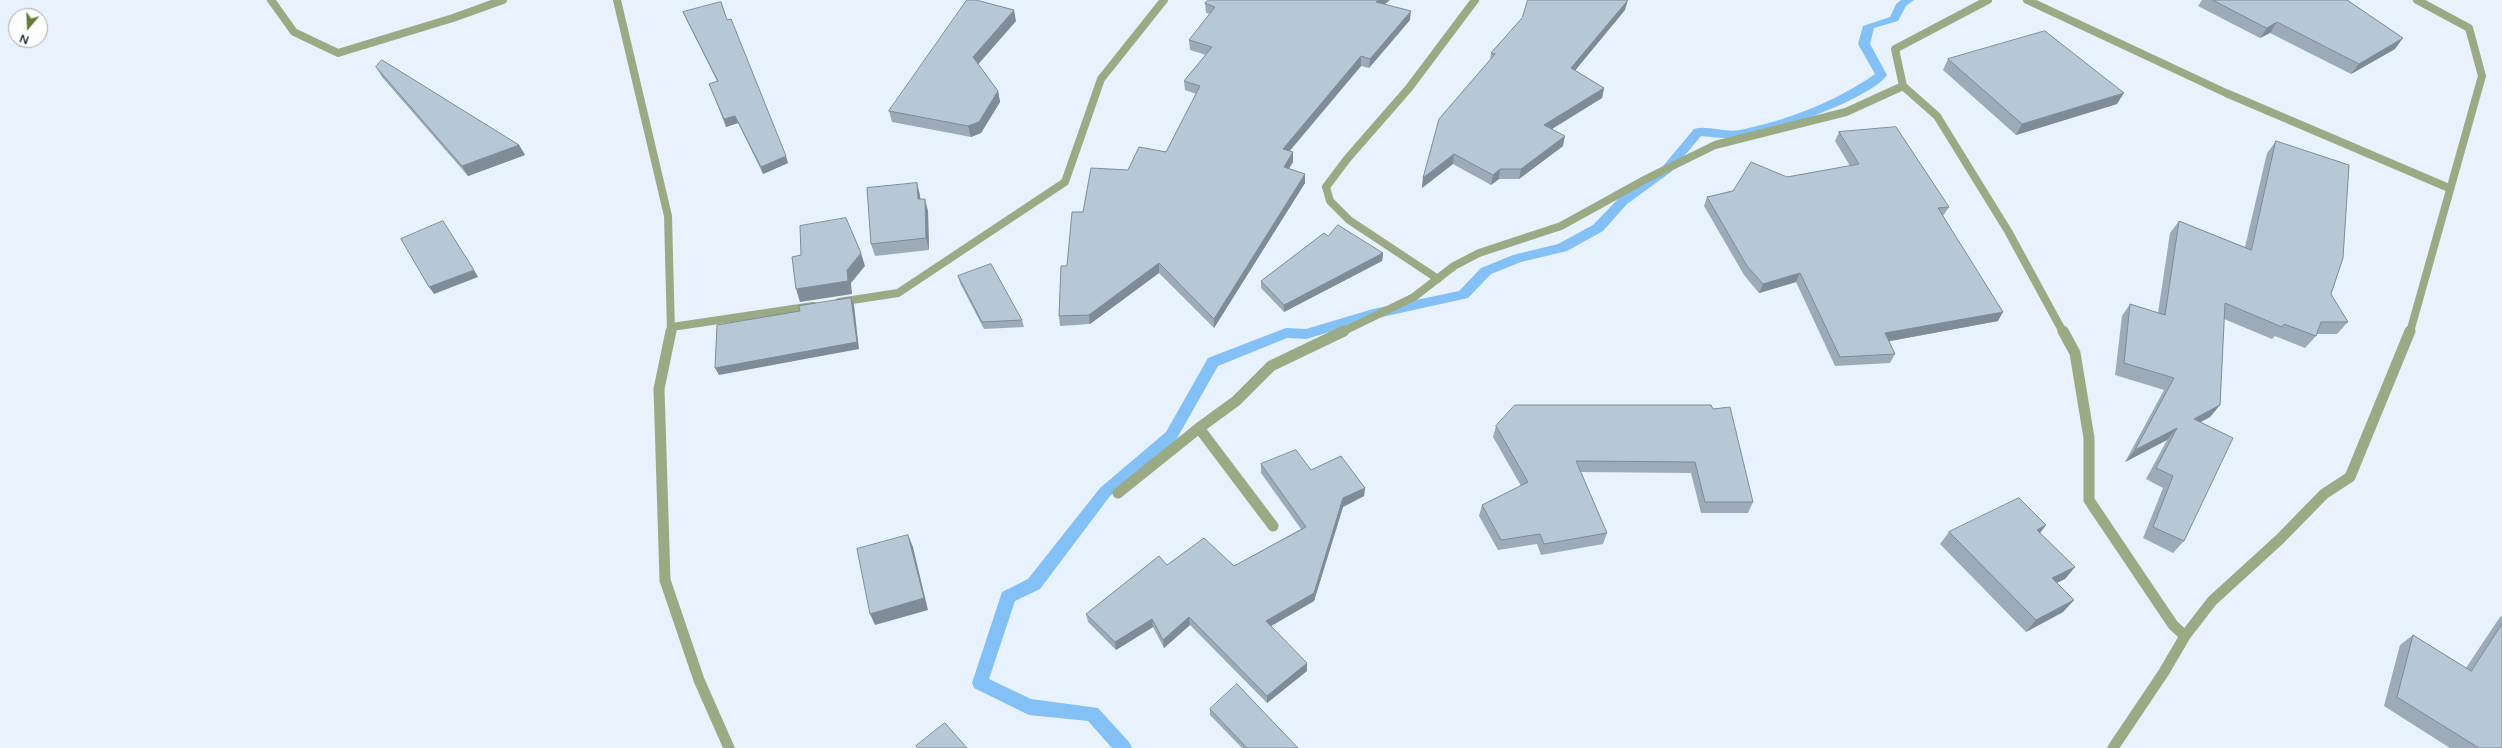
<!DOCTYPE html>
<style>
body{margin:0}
#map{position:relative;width:2502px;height:748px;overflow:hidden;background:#e8f2fc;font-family:"Varela Round",sans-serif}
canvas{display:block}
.north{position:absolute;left:8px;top:8px;width:40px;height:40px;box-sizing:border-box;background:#fefefe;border:1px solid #a8aaad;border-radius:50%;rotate:199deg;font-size:11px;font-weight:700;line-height:16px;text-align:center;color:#272d33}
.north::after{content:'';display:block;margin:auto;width:14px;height:18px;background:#637e32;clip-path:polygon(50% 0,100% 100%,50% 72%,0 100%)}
</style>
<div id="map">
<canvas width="2502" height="748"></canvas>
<div class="north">N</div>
</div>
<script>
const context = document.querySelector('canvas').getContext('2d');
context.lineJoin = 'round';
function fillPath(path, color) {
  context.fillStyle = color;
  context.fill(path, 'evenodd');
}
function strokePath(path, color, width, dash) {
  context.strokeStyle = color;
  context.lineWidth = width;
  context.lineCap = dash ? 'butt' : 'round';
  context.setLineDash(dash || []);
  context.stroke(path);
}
const stream = new Path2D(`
 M 1901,0 L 1914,0 L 1906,6 L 1898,21 L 1874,28 L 1870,44 L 1887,75 C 1871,99 1767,135 1738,138 C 1726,139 1713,137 1701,136 L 1671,172 L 1627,204 L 1603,231 L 1567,251 L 1521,262 L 1491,274 L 1468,298 L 1373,319 L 1306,339 L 1287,338 L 1218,366 L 1176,440 L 1110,496 L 1040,589 L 1015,601 L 989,679 L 1031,699 L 1098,708 L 1129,742 L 1132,748 L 1112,748 L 1088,721 L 1029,715 L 974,688 L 972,683 L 1002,592 L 1028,579 L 1100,488 L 1166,432 L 1208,358 L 1286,328 L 1306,329 L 1373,309 L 1459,291 L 1481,268 L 1513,255 L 1558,244 L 1593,225 L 1619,198 L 1663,166 L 1694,129 C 1708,125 1725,133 1740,130 C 1788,120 1835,102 1875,74 L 1858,44 L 1863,26 L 1890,17 L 1896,4 Z`);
const streetFar1 = new Path2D(`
 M 271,0 L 294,32 L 338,53 L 453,18 L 503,0
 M 617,0 L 668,216 L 671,332
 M 2027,0 L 2226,93 L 2449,188
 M 1903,86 L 1937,116 L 2008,231 L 2063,332
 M 1438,279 L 1349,220 L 1330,201 L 1326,187 L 1347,159 L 1409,88 L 1475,0
 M 839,302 L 898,293 L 1065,182 L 1101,79 L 1164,0
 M 672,327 L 813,306
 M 1342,332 L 1414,297 L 1454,266 L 1479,253 L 1561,226 L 1646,179 L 1715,145 L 1846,112 L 1903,86 L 1895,49 L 1988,0
 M 2410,332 L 2482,76 L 2469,28 L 2417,0`);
const street = new Path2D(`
 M 671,331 L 659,389 L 665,580 L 699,680 L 729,748
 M 2063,331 L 2075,353 L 2089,438 L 2089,500 L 2173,625 L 2185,636
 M 1118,493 L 1199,428
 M 1273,526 L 1199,428 L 1236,401 L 1271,366 L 1344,331
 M 2113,748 L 2164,672 L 2185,636 L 2212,601 L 2280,539 L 2324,494 L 2350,477 L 2410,331`);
const wall = new Path2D(`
 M 1209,0 L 1390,0 L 1385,4 L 1410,20 L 1369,68 L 1361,66 L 1289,151 L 1293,152 L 1293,162 L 1289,169 L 1305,174 L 1305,183 L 1214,328 L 1159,273 L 1090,324 L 1060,326 L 1059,316 L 1067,266 L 1083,212 L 1128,170 L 1166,152 L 1196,94 L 1185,90 L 1184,81 L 1206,55 L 1190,50 L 1189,40 L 1210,14 L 1206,13 L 1205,3 Z
 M 2202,0 L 2348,0 L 2395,49 L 2351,74 L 2270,33 L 2260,38 L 2198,6 Z
 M 1625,10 L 1575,70 L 1604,88 L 1602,98 L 1552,129 L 1563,146 L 1519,179 L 1499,179 L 1491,185 L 1453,164 L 1422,188 L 1423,178 L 1490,60 L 1491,53 Z
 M 683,12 L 727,20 L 788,163 L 763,174 L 738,123 L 726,127 L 709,84 L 717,81 L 686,19 Z
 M 1016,21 L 978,64 L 998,91 L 1000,102 L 981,133 L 971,137 L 892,122 L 889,111 Z
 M 1948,59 L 2117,104 L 2016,135 L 1943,70 Z
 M 376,67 L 519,145 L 525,155 L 468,176 L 382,77 Z
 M 1839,132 L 1949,207 L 1943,216 L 1998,321 L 1889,341 L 1895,354 L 1890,363 L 1835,366 L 1796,282 L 1759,293 L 1744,275 L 1704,206 L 1707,197 L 1787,177 L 1850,166 L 1835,141 Z
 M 2276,141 L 2331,294 L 2348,322 L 2337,334 L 2317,334 L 2316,336 L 2305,348 L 2275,336 L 2272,339 L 2224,319 L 2220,405 L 2210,417 L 2200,422 L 2184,541 L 2173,553 L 2143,538 L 2163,488 L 2146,479 L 2167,440 L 2125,462 L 2164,390 L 2115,375 L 2122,316 L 2130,304 L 2158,313 L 2170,233 L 2179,221 L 2245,247 L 2267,153 Z
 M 917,183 L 920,199 L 928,211 L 929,250 L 875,256 L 871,244 Z
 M 1328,236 L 1383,253 L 1382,261 L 1284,312 L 1261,288 L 1261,281 Z
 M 958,276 L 1022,320 L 1024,327 L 984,329 L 960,283 Z
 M 1711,405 L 1753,502 L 1748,513 L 1701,513 L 1691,473 L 1581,472 L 1607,533 L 1603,544 L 1541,555 L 1537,544 L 1498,550 L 1479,516 L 1482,505 L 1521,486 L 1493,437 L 1496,426 Z
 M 1261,464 L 1311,470 L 1365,488 L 1364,496 L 1343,507 L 1314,601 L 1271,626 L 1307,671 L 1267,703 L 1190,625 L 1164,648 L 1153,627 L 1116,650 L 1088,622 L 1086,614 L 1167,565 L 1234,566 L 1301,529 L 1261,473 Z
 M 2046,525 L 2040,533 L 2075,567 L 2065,579 L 2056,583 L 2074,600 L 2063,612 L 2026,632 L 1940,544 L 1949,532 Z
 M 2502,616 L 2502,748 L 2450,748 L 2384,706 L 2400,645 L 2413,635 L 2466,668 L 2500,617 Z
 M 1210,709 L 1298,748 L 1242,748 L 1210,715 Z`);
const shadedWall = new Path2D(`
 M 1378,0 L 1390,0 L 1375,11 L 1376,2 Z
 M 1628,0 L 1625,10 L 1569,78 L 1571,68 Z
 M 1014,10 L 1016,21 L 975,68 L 973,57 Z
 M 1411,11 L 1410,20 L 1369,68 L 1370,59 Z
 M 2277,22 L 2270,33 L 2260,38 L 2267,28 Z
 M 2403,38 L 2395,49 L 2351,74 L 2359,64 Z
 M 1361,56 L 1361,66 L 1283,159 L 1283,149 Z
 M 1604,88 L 1602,98 L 1542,135 L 1544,125 Z
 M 998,91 L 1000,102 L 981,133 L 971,137 L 968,126 Z
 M 2124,93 L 2117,104 L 2016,135 L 2022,124 Z
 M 735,116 L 738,123 L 726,127 L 724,119 Z
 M 1565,136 L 1563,146 L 1519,179 L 1521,169 Z
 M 519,145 L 525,155 L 468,176 L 462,166 Z
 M 1293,152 L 1293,162 L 1283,177 L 1284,167 Z
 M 1454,154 L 1453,164 L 1422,188 L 1423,178 Z
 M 786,156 L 788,163 L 763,174 L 761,167 Z
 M 1500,169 L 1499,179 L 1491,185 L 1493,175 Z
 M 1305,174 L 1305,183 L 1214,328 L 1214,319 Z
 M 917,183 L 920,195 L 921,211 L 918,199 Z
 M 925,199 L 928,211 L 929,250 L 926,238 Z
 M 861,253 L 865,266 L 851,283 L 852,294 L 800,302 L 796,289 L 847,270 Z
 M 1383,253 L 1382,261 L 1284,312 L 1284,305 Z
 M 1159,263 L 1159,273 L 1090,324 L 1089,315 Z
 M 474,270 L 478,277 L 434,294 L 429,287 Z
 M 1800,273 L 1796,282 L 1759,293 L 1763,284 Z
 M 851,298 L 854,305 L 859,349 L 719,375 L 715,368 Z
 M 2003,312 L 1998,321 L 1880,343 L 1885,333 Z
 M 2220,405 L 2210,417 L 2184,431 L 2194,419 Z
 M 2177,428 L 2167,440 L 2125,462 L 2135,450 Z
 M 1365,488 L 1364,496 L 1343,507 L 1314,601 L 1266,629 L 1266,621 L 1343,498 Z
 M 2046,525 L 2037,537 L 2037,530 Z
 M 908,535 L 913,547 L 928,610 L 875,625 L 870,614 Z
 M 2075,567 L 2065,579 L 2042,590 L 2052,578 Z
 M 2074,600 L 2063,612 L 2026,632 L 2036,620 Z
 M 1189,617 L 1190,625 L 1164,648 L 1163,640 Z
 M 1152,619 L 1153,627 L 1116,650 L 1115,642 Z
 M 1307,663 L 1307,671 L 1267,703 L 1267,696 Z`);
const building = new Path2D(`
 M 967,0 L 976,0 L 1014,10 L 973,57 L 998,91 L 979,122 L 968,126 L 889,111 Z
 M 1209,0 L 1378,0 L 1376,2 L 1411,11 L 1370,59 L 1361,56 L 1283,149 L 1293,152 L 1284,167 L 1305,174 L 1214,319 L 1159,263 L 1089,315 L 1059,316 L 1061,266 L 1067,266 L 1072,212 L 1083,212 L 1091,168 L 1128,170 L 1139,147 L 1166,152 L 1200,86 L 1184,81 L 1212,47 L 1189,40 L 1215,7 L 1205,3 Z
 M 1528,0 L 1628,0 L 1571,68 L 1604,88 L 1544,125 L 1565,136 L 1521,169 L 1500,169 L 1493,175 L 1454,154 L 1423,178 L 1439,119 L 1495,54 L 1491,53 L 1522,18 Z
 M 2213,0 L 2347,0 L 2403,38 L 2359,64 L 2277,22 L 2267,28 Z
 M 721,2 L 727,20 L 731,19 L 786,156 L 761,167 L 735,116 L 724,119 L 709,84 L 718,81 L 683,12 Z
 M 2045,31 L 2124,93 L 2022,124 L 1948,59 Z
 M 382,60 L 519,145 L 462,166 L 376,67 Z
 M 1896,127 L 1949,207 L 1938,208 L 2003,312 L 1885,333 L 1895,354 L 1840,357 L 1800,273 L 1763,284 L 1747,266 L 1707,197 L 1733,191 L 1751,162 L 1787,177 L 1859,164 L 1839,132 Z
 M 2276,141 L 2349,165 L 2343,258 L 2331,294 L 2348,322 L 2321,322 L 2316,336 L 2284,324 L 2282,327 L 2225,303 L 2220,405 L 2194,419 L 2233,438 L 2184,541 L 2153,527 L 2173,476 L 2156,468 L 2177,428 L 2135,450 L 2174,378 L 2124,363 L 2130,304 L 2165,315 L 2179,221 L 2251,250 Z
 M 917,183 L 918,199 L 925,199 L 926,238 L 871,244 L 867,188 Z
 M 846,218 L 861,253 L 847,270 L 848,281 L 796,289 L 792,257 L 801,255 L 800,226 Z
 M 443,221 L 474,270 L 429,287 L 401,239 Z
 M 1338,225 L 1383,253 L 1284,305 L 1261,281 L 1324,233 L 1328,236 Z
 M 991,264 L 1022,320 L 982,322 L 958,276 Z
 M 851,298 L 857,342 L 715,368 L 717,325 L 800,311 L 799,306 Z
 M 1515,405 L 1711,405 L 1713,409 L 1730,407 L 1753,502 L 1705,502 L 1695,462 L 1576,461 L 1607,533 L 1544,544 L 1540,534 L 1501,540 L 1482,505 L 1528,482 L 1496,426 Z
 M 1296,450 L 1311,470 L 1341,456 L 1365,488 L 1343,498 L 1314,593 L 1266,621 L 1307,663 L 1267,696 L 1189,617 L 1163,640 L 1152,619 L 1115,642 L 1086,614 L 1159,556 L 1167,565 L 1204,538 L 1234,566 L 1306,527 L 1261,464 Z
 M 2019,498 L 2046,525 L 2037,530 L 2075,567 L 2052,578 L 2074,600 L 2036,620 L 1949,532 Z
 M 908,535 L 924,598 L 870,614 L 857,549 Z
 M 2502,624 L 2502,748 L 2479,748 L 2397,697 L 2413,635 L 2471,671 Z
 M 1237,684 L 1298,748 L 1247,748 L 1210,709 Z
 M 945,723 L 967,748 L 918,748 L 916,746 Z`);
fillPath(stream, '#83c0f6');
strokePath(streetFar1, '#9aaa84', 8);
strokePath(street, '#9aaa84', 11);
fillPath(wall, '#9dabb8');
fillPath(shadedWall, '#7f8b96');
fillPath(building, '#b6c7d6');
strokePath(building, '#7f8b96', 1);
</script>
